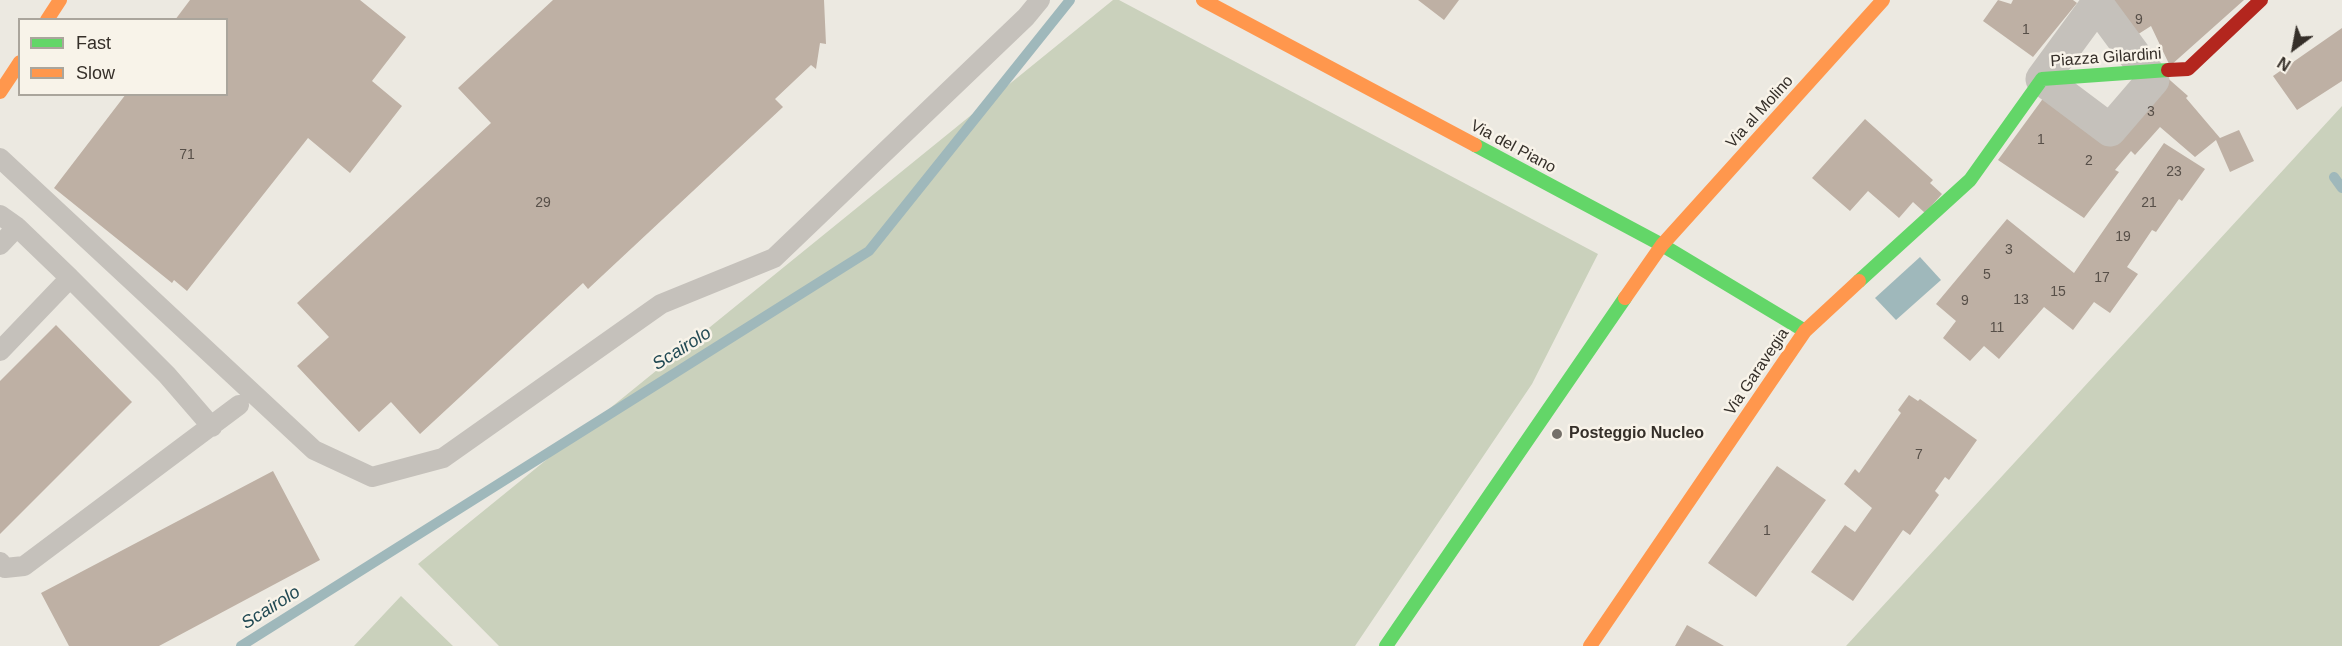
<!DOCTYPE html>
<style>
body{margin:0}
#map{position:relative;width:2342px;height:646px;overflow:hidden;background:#ece9e1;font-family:Arial,sans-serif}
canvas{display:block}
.legend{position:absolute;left:18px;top:18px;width:210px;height:78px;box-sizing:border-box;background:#f8f3e9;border:2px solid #aaa59c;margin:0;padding:8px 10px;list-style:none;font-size:18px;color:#352f29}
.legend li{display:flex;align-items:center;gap:12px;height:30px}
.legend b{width:30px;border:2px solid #aaa59c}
.north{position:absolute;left:2264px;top:18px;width:60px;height:60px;-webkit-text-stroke:4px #f8f3e9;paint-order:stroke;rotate:212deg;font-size:16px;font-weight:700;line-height:24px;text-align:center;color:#352f29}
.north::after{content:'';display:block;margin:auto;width:21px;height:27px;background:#352f29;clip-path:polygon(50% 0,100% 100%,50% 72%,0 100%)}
</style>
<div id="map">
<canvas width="2342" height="646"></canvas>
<ul class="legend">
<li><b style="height:8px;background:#63d668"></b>Fast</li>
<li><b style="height:8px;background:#ff974d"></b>Slow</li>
</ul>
<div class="north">N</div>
</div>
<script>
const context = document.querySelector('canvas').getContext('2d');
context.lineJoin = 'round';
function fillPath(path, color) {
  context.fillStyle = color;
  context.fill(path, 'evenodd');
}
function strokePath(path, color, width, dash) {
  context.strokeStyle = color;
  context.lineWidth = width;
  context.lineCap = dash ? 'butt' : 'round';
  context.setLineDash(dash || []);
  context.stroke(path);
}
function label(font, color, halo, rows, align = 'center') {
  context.font = font + ' Arial,sans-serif';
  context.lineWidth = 5;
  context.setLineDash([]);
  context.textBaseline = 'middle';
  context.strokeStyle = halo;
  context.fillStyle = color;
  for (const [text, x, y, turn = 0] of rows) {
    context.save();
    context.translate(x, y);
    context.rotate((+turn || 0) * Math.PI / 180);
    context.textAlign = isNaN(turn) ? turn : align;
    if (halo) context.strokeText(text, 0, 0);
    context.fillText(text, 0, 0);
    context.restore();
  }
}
const green = new Path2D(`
 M 1113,0 L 1119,0 L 1598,254 L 1532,384 L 1355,646 L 499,646 L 418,564 Z
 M 2342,106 L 2342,646 L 1846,646 Z
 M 401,596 L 453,646 L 354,646 Z`);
const water = new Path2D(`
 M 1920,257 L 1941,280 L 1896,320 L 1875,298 Z`);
const stream = new Path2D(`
 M 2334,177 L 2342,188
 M 241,646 L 869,251 L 1070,0`);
const building = new Path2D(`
 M 190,0 L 360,0 L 406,37 L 372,81 L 402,106 L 350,173 L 308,138 L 187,291 L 174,280 L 172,283 L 54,188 L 126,94 L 226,94 L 226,20 L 175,20 Z
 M 553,0 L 824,0 L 826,44 L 820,43 L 816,69 L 811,65 L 775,99 L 783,107 L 588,289 L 583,283 L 420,434 L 391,402 L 359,432 L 297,366 L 329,337 L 297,303 L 491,123 L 458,88 Z
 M 1418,0 L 1459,0 L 1444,20 Z
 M 1998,0 L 2011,4 L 2013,0 L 2073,0 L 2077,3 L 2033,57 L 1983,21 Z
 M 2104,0 L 2244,0 L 2170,66 L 2151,26 L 2129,40 Z
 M 2342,28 L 2342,81 L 2297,110 L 2273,76 Z
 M 2163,74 L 2188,96 L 2186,98 L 2220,138 L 2239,130 L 2254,161 L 2230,172 L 2216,140 L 2195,157 L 2160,127 L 2135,155 L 2131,151 L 2115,170 L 2119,172 L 2084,218 L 1998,160 L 2050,89 L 2108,136 Z
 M 1865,119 L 1933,180 L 1930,183 L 1942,194 L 1925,213 L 1913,202 L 1899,218 L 1868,191 L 1850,211 L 1812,178 Z
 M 2164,143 L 2205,169 L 2182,201 L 2179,199 L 2156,232 L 2152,230 L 2127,267 L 2138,274 L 2110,313 L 2094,302 L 2073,330 L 2044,307 L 1999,359 L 1984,346 L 1970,361 L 1943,338 L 1956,321 L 1936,304 L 2007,219 L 2074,273 Z
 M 56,325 L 132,402 L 0,534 L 0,381 Z
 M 1909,395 L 1918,401 L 1920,399 L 1977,440 L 1949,480 L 1945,477 L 1935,491 L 1939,495 L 1910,535 L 1903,530 L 1853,601 L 1811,572 L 1845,525 L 1855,532 L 1872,508 L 1844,484 L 1855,469 L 1859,473 L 1901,413 L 1898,410 Z
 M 1777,466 L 1826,500 L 1756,597 L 1708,563 Z
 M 273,471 L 320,560 L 159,646 L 69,646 L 41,593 Z
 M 1687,625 L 1724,646 L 1675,646 Z`);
const lane = new Path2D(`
 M 0,158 L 314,450 L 372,477 L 443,458 L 661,304 L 774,258 L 1026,17 L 1040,0
 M 0,215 L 17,227
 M 0,245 L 17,227 L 70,278 L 0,351
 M 70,278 L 167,375 L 212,427
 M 0,562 L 5,568 L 24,566 L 239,405`);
const street = new Path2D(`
 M 2097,4 L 2153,80 L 2110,130 L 2042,79 Z`);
const fast = new Path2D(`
 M 1475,145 L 1662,245 L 1805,331
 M 1859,281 L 1970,180 L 2042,79 L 2168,70
 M 1386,646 L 1625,298`);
const slow = new Path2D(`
 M 1203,0 L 1475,145
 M 47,20 L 60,0
 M 0,92 L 20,62
 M 1625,298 L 1662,245 L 1883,0
 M 1590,646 L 1805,331 L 1859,281`);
const jam = new Path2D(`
 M 2168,70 L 2188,69 L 2261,0`);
const markers = [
 [1557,434,6,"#757069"]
];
const numberNames = [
 ["9",2139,20],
 ["1",2026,30],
 ["3",2151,112],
 ["1",2041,140],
 ["71",187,155],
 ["2",2089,161],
 ["23",2174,172],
 ["29",543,203],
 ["21",2149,203],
 ["19",2123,237],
 ["3",2009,250],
 ["5",1987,275],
 ["17",2102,278],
 ["15",2058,292],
 ["13",2021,300],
 ["9",1965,301],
 ["11",1997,328],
 ["7",1919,455],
 ["1",1767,531]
];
const streetNames = [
 ["Piazza Gilardini",2106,58,-4],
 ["Via al Molino",1760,112,-48],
 ["Via del Piano",1513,147,28],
 ["Via Garavegia",1757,372,-56]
];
const poiNames = [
 ["Posteggio Nucleo",1569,434]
];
const waterNames = [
 ["Scairolo",682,349,-32],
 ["Scairolo",271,608,-32]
];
fillPath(green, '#cad1bc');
fillPath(water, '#9fb8bb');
strokePath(stream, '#9fb8bb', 10);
fillPath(building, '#beb0a4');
strokePath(lane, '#c5c1bb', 20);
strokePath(street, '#c5c1bb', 33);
strokePath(fast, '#63d668', 14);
strokePath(slow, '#ff974d', 14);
strokePath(jam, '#b3261e', 14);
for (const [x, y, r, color] of markers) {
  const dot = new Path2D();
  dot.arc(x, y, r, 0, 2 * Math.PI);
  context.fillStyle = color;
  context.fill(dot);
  strokePath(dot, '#f8f3e9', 2);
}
label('14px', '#574f48', null, numberNames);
label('16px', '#352f29', '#f8f3e9', streetNames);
label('bold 16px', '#352f29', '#f8f3e9', poiNames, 'left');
label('italic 18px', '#224a54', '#f8f3e9', waterNames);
</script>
